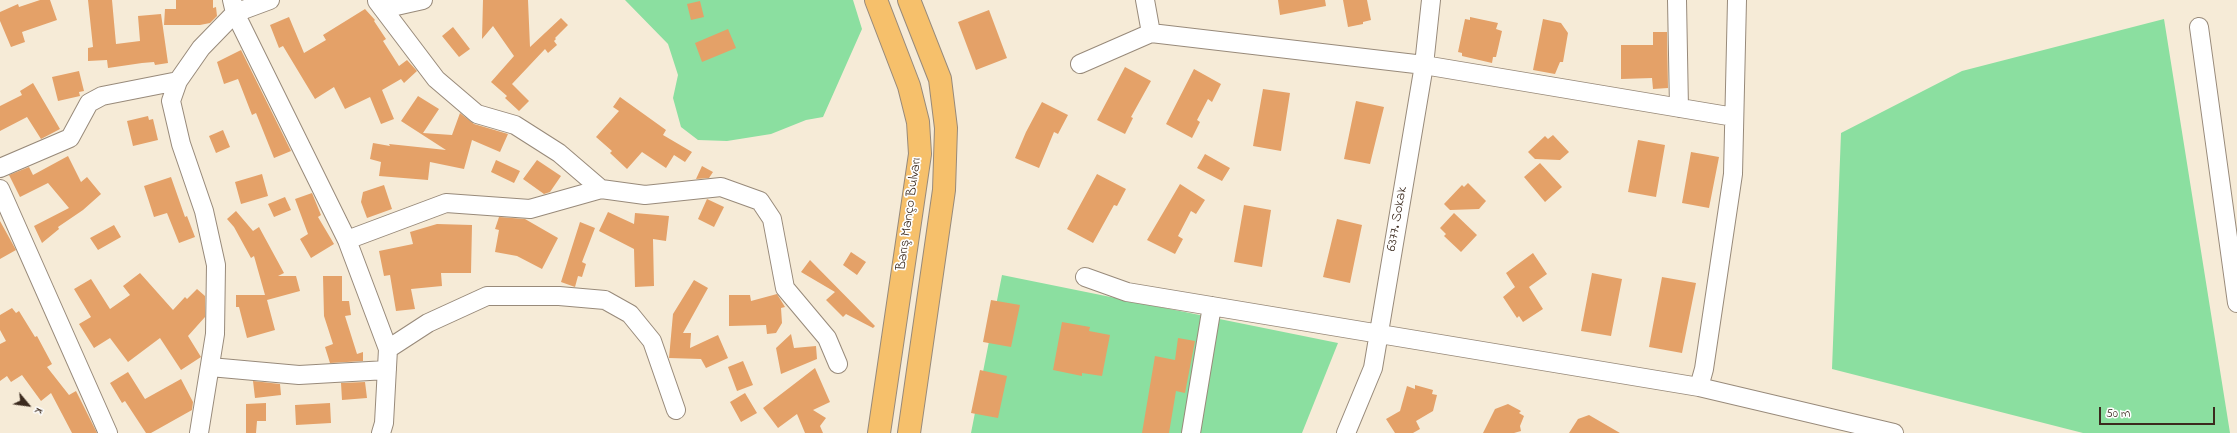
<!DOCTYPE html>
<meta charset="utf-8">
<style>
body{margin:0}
#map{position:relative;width:2237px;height:433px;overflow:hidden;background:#f6ebd7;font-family:"Indie Flower",sans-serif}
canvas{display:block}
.north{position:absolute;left:8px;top:385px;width:40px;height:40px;-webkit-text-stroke:3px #fff;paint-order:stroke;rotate:119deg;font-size:11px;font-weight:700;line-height:16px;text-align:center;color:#3b2a1e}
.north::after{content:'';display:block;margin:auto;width:14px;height:18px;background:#3b2a1e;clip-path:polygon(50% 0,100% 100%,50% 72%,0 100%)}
.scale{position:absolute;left:2099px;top:407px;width:116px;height:18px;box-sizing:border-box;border:2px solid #3b2a1e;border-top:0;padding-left:5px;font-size:12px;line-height:14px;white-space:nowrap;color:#3b2a1e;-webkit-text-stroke:3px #fff;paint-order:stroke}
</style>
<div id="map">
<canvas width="2237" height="433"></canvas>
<div class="north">K</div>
<div class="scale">50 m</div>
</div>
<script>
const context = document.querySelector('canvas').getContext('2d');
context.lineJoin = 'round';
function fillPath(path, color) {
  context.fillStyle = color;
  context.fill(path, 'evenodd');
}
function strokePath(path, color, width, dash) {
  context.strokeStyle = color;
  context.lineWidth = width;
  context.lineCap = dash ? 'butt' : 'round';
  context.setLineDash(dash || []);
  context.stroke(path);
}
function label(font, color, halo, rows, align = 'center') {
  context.font = font + ' "Indie Flower",sans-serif';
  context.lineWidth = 3.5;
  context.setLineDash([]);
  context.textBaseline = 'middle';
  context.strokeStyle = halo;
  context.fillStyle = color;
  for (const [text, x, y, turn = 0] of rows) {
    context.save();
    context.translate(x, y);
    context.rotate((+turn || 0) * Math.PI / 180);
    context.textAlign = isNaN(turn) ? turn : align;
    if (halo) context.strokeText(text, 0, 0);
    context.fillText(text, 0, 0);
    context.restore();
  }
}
const green = new Path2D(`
 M 625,0 L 853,0 L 862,29 L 823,117 L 806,120 L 771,134 L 727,141 L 698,140 L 681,127 L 673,98 L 678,75 L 668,44 Z
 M 2164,19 L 2230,433 L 2083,433 L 1832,369 L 1841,133 L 1962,71 Z
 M 1002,275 L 1338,343 L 1302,433 L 971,433 Z`);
const building = new Path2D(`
 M 40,0 L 50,0 L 57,20 L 22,32 L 25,42 L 11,47 L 0,21 L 0,12 L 18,4 L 19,7 Z
 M 88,0 L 112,0 L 116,44 L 140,41 L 138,16 L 161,14 L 168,63 L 155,65 L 154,62 L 142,63 L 108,68 L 107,60 L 88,61 L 88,48 L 93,47 Z
 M 176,0 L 213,0 L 213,8 L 216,7 L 217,16 L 210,23 L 200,25 L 164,25 L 165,9 L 176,9 Z
 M 483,0 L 528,0 L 530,47 L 561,18 L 568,25 L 555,38 L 556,39 L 554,41 L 557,45 L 548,53 L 545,49 L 512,84 L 529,101 L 519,111 L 505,98 L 507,96 L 491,82 L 514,56 L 493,26 L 482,39 Z
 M 1278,0 L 1325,0 L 1326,6 L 1280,15 Z
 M 1343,0 L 1367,0 L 1371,20 L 1363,22 L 1363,24 L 1348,27 Z
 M 700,1 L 704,17 L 691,20 L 687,4 Z
 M 365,9 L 375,20 L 374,21 L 386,39 L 383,41 L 399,66 L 407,60 L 417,71 L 404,83 L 401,79 L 382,90 L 394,119 L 381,124 L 370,97 L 345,109 L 334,87 L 315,99 L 283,46 L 279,48 L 270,25 L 289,17 L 304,53 L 326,40 L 323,35 Z
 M 989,10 L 1007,58 L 976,70 L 958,22 Z
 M 1470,17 L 1498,23 L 1496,29 L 1502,31 L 1496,57 L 1493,57 L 1492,63 L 1462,56 L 1462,53 L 1458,52 L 1465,19 L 1470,20 Z
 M 1543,19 L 1561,23 L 1568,33 L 1563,62 L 1560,62 L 1555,74 L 1533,70 Z
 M 453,27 L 470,49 L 459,57 L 442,36 Z
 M 728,29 L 736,48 L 702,62 L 695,43 Z
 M 1653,32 L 1667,32 L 1668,88 L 1653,89 L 1652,78 L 1621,79 L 1621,45 L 1653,45 Z
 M 241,50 L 291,151 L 274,158 L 256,113 L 252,115 L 238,79 L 224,84 L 217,62 Z
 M 1125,67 L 1151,81 L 1131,117 L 1133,118 L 1125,134 L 1097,120 Z
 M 1194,69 L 1221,84 L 1212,102 L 1208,99 L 1197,120 L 1200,122 L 1192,138 L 1166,124 Z
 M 79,71 L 84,91 L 79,92 L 80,96 L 58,101 L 52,77 Z
 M 33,83 L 60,129 L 41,139 L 27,117 L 0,131 L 0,106 L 22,95 L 20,91 Z
 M 1263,89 L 1290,93 L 1281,151 L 1253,146 Z
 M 418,96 L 439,109 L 423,133 L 452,135 L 460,113 L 474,124 L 508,134 L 500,152 L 472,140 L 464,169 L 430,162 L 428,180 L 379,176 L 381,162 L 370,159 L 373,143 L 390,146 L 389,144 L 446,150 L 401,121 Z
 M 620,97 L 666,130 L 663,135 L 692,152 L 685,162 L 674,155 L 666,168 L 642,152 L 627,169 L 610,153 L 612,151 L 596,137 L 619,111 L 613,107 Z
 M 1356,101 L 1384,107 L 1370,164 L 1344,159 Z
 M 1042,102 L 1068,115 L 1058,134 L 1054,132 L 1039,168 L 1015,158 L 1026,132 Z
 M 148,116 L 149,120 L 153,119 L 158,140 L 133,146 L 127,121 Z
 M 223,130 L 230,147 L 216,153 L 209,136 Z
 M 1553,135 L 1569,152 L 1560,160 L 1535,159 L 1528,152 L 1545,136 L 1548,139 Z
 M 1638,140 L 1665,145 L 1656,197 L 1628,192 Z
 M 1691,152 L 1719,157 L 1709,208 L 1682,203 Z
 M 1205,154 L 1230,168 L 1222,181 L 1197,168 Z
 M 68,156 L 81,182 L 87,177 L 101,194 L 83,210 L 58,227 L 59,229 L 42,243 L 34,226 L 69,208 L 48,183 L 20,197 L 9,175 L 29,167 L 33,175 Z
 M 496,160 L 520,171 L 514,183 L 491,172 Z
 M 537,160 L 561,176 L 550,192 L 544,194 L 523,179 Z
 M 1540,163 L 1562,187 L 1545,202 L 1524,177 Z
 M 702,166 L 713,172 L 709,178 L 696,179 Z
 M 262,174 L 268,196 L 241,204 L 235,182 Z
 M 1097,174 L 1126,189 L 1117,206 L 1114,205 L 1093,243 L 1067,229 Z
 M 171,177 L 185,217 L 187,216 L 195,237 L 179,243 L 167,213 L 154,217 L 144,186 Z
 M 1468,183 L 1486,201 L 1479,209 L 1450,210 L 1444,204 L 1462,185 L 1464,187 Z
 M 1180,184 L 1205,200 L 1196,214 L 1191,211 L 1178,236 L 1183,239 L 1175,254 L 1147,240 Z
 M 384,185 L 392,209 L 367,218 L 361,202 L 363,192 Z
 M 312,193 L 321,215 L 318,217 L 334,244 L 311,258 L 300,239 L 308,234 L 295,199 Z
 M 285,197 L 291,210 L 274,217 L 268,204 Z
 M 707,199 L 724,207 L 714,227 L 698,219 Z
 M 1244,205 L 1271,210 L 1262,267 L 1234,262 Z
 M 236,211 L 253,231 L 259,227 L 284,273 L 278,276 L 296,276 L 300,291 L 267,300 L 275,330 L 247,338 L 239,307 L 236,307 L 236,295 L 265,295 L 254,256 L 251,258 L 234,227 L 227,219 Z
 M 608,212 L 634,224 L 635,213 L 669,216 L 666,241 L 653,239 L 654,286 L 635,287 L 634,249 L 599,231 Z
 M 1454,213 L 1477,235 L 1461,252 L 1444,236 L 1446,234 L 1440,228 Z
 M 499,217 L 525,219 L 558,238 L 542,269 L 517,256 L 495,252 L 499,230 L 495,229 Z
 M 1337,219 L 1362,225 L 1350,283 L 1323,277 Z
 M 0,221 L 16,250 L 0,259 Z
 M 580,222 L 595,228 L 582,262 L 586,264 L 582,277 L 578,276 L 575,287 L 561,282 Z
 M 437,224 L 472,225 L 471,273 L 441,273 L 442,286 L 411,289 L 415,309 L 396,311 L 390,275 L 384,276 L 379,251 L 413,244 L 410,232 Z
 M 114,225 L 121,237 L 98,250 L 90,238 Z
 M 851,252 L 866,262 L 857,275 L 843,265 Z
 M 1533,253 L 1547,274 L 1529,287 L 1543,309 L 1523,322 L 1519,316 L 1517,318 L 1503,297 L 1515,287 L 1506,273 Z
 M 810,260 L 875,326 L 873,328 L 846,314 L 843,317 L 826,300 L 835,292 L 801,272 Z
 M 140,273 L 173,310 L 185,297 L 187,299 L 197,289 L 205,296 L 205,317 L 188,336 L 201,357 L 181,370 L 160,338 L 128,362 L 110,338 L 94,348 L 79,324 L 91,317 L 74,289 L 91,279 L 110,309 L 130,295 L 123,286 Z
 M 1592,273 L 1622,279 L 1611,336 L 1581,331 Z
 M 323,276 L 342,276 L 342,301 L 349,301 L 351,315 L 345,316 L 357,354 L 363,352 L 363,361 L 330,363 L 325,347 L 333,344 L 324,316 Z
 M 1662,277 L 1696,283 L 1682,353 L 1649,347 Z
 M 694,280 L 708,288 L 683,333 L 691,333 L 690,348 L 718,335 L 728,358 L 706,368 L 701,359 L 669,358 L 673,314 Z
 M 777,294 L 785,307 L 781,308 L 782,323 L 776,333 L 767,334 L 766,325 L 729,326 L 729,295 L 750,295 L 751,301 Z
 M 991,300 L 1020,305 L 1011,347 L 983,342 Z
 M 12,308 L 16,313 L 19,311 L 35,337 L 37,336 L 52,364 L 47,367 L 69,395 L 76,391 L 97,433 L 72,433 L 51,393 L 41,401 L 22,375 L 11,382 L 7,376 L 0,381 L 0,344 L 6,341 L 0,330 L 0,315 Z
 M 1062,322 L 1090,327 L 1089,331 L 1110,335 L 1102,376 L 1082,373 L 1082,376 L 1053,370 Z
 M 791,334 L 794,348 L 816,346 L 817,359 L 781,374 L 776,348 Z
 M 1178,338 L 1195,341 L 1185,393 L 1176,391 L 1169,433 L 1142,433 L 1155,356 L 1175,360 Z
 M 743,361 L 753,385 L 737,391 L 728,367 Z
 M 815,368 L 830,402 L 813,410 L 826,418 L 820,426 L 823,433 L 805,433 L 797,414 L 778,428 L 763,408 Z
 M 980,370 L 1007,376 L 998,418 L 971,413 Z
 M 128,372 L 145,399 L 181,379 L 193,402 L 192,410 L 151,433 L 146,433 L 125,401 L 122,403 L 110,383 Z
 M 253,381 L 280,384 L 281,395 L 255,398 Z
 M 365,382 L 367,398 L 342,400 L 341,383 Z
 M 1415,385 L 1433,390 L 1432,394 L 1437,395 L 1433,411 L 1416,421 L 1420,429 L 1413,433 L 1395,433 L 1386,419 L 1400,411 L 1407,386 L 1415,389 Z
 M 745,393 L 757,413 L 741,422 L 730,402 Z
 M 266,403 L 266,421 L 257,421 L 256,433 L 246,433 L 246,404 Z
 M 330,403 L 331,423 L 296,425 L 295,405 Z
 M 1508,404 L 1521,411 L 1519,413 L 1524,416 L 1520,426 L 1521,431 L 1514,433 L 1483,433 L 1495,409 Z
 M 1589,415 L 1620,433 L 1569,433 L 1578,419 Z`);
const street = new Path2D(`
 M 232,0 L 235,13 L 347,240 L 388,349 L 384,423 L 381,433
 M 1145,0 L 1151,33 L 1424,65 L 1734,117
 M 1677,0 L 1679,108
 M 377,1 L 383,9 L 423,0
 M 383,9 L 436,79 L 477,114 L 515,125 L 559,153 L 601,189 L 645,195 L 721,187 L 760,201 L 772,219 L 785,288 L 827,338 L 838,364
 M 2199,27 L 2237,303
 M 1080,64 L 1151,33
 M 0,168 L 70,138 L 89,103 L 102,96 L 178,81
 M 0,189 L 108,433
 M 347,240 L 446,203 L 530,209 L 601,189
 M 1085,277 L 1127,292 L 1699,387 L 1704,369 L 1733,174 L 1737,0
 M 388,349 L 428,323 L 487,296 L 559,296 L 605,300 L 630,314 L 652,341 L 676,410
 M 210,367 L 299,375 L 387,370
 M 1699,387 L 1894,433
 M 199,433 L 215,334 L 216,265 L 204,211 L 181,144 L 171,101 L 178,81 L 201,48 L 235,13 L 270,0
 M 1191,433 L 1212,306
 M 1346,433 L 1373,368 L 1424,65 L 1431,0`);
const primary = new Path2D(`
 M 876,0 L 909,86 L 918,122 L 920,154 L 879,433
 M 909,0 L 940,79 L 946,128 L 944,190 L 909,433`);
const streetNames = [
 ["Barış Manço Bulvarı",910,214,-82],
 ["6377. Sokak",1398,219,-80]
];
fillPath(green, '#8bdfa0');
fillPath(building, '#e4a168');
strokePath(street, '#988a7a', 20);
strokePath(primary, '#988a7a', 24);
strokePath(street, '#fff', 18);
strokePath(primary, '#f6c06b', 22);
label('14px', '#3b2a1e', '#fff', streetNames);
</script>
